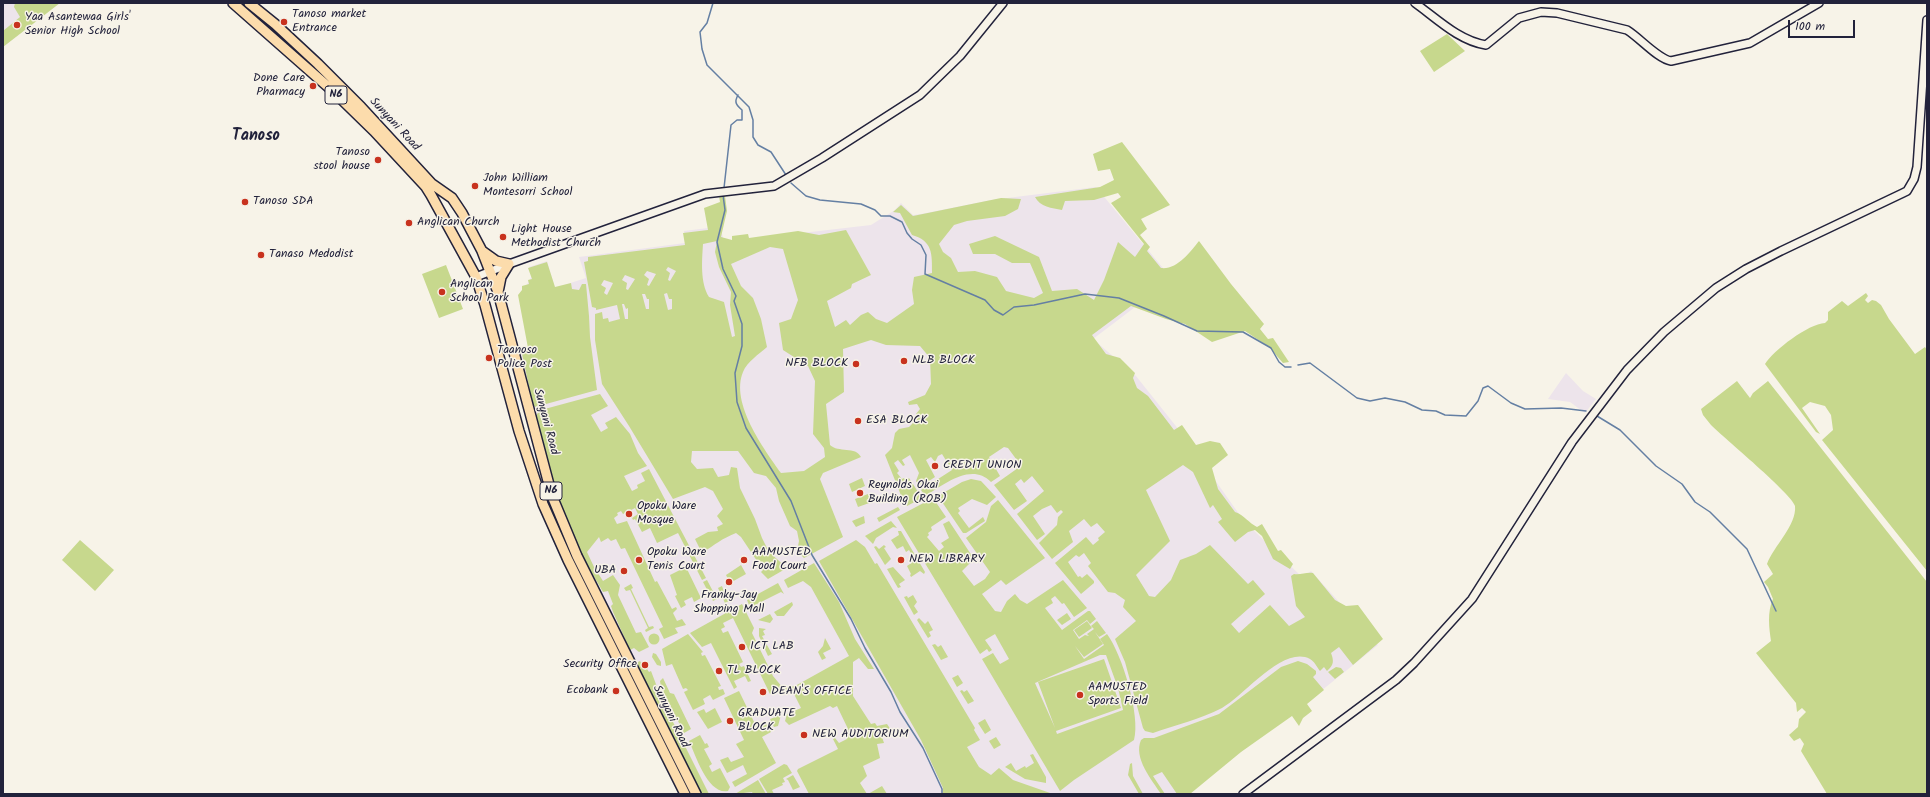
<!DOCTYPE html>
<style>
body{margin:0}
#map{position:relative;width:1930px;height:797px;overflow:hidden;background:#f7f3e8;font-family:Kalam,sans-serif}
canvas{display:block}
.frame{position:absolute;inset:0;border:4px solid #22223b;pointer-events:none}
.scale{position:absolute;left:1788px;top:20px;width:67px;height:18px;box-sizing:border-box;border:2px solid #22223b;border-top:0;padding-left:5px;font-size:12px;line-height:14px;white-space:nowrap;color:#22223b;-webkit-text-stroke:3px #f7f3e8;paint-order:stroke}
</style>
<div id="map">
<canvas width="1930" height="797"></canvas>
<div class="frame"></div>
<div class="scale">100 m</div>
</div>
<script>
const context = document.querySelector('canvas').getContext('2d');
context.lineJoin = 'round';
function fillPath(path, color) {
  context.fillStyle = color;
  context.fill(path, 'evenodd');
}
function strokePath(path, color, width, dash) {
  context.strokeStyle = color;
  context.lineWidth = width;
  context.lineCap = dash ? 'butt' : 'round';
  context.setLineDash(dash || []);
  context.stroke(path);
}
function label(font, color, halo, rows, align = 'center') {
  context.font = font + ' Kalam,sans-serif';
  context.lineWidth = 3;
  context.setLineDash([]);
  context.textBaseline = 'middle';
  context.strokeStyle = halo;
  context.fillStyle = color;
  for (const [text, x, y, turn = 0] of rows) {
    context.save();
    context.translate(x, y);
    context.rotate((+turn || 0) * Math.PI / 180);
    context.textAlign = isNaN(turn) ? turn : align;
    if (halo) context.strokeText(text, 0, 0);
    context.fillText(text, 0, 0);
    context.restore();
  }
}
const built = new Path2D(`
 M 3,3 L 58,3 L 3,47 Z
 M 1096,187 L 1172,279 L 1093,339 L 1136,376 L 1183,435 L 1244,521 L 1302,577 L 1311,571 L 1378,645 L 1290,716 L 1242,751 L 1189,794 L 702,794 L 570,530 L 547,467 L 520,350 L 529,349 L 519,298 L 532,276 L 529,267 L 547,261 L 555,288 L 586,278 L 579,257 L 685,243 L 684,231 L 708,228 L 721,229 L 724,242 L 871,225 L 895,210 L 901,203 L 913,215 L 921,214 L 991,200 Z
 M 1566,373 L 1583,391 L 1596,399 L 1585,413 L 1570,402 L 1548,399 Z`);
const green = new Path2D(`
 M 15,3 L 60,3 L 3,47 L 3,31 L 20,17 L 14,7 Z
 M 1447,34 L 1465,51 L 1434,72 L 1420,51 Z
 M 1122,142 L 1170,205 L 1141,219 L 1147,229 L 1140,235 L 1150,247 L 1147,251 L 1161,268 C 1177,270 1190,252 1199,241 L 1231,284 L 1264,324 L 1260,329 L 1268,339 L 1273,338 L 1289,362 L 1283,363 L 1269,347 L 1245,331 L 1212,342 L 1185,324 L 1166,319 L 1131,306 L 1092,335 L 1106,354 L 1120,358 L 1135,373 L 1133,378 L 1137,388 L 1148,396 L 1174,430 L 1182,425 L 1196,445 L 1210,441 L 1220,443 L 1228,455 L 1212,468 L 1218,489 L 1235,512 C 1244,515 1249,523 1257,527 L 1262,524 L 1278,551 L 1281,550 L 1293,564 L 1290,569 L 1273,559 L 1262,536 L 1255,530 L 1248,532 L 1235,542 L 1218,522 L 1222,519 L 1213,505 L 1210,508 L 1193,472 L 1183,465 L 1146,490 L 1170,541 L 1136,575 L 1149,596 L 1155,597 L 1171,580 L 1180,560 L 1196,554 L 1210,545 L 1248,584 L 1253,580 L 1265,594 L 1231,624 L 1239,633 L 1270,605 L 1289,626 L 1305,617 L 1296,606 L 1291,576 L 1294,574 C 1301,575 1306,572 1313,573 L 1335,600 L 1346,606 L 1358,605 L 1383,639 L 1353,665 L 1339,647 L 1331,653 C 1334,661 1334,665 1327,671 L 1324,667 L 1320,671 C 1317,667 1314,661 1310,659 C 1283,645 1244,696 1222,708 C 1200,719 1176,725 1153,733 L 1145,731 L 1143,728 L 1125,662 L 1115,639 L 1136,621 L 1123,607 L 1125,600 L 1115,593 L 1108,592 L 1088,566 L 1091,563 L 1084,553 L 1079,557 L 1076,555 L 1068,562 L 1078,577 L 1080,576 L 1082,578 L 1087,574 L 1094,581 L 1094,583 L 1081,594 L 1055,563 L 1086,537 L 1093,545 L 1099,540 L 1098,538 L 1105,532 L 1097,523 L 1091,527 L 1084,519 L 1069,531 L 1073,542 L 1052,559 L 1039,543 L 1057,525 L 1058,517 L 1063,512 L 1061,510 L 1057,513 L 1051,505 L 1042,509 L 1033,516 L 1045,534 L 1037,540 L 1017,514 L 1044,491 L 1032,476 L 1024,483 L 1021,479 L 1015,484 L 1027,501 L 1014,510 L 994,485 L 1018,468 L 1019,463 L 1008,448 L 1004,447 L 989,457 L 1000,476 L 991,482 C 971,462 944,485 925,496 L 921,490 L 952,470 L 942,454 L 938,456 L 935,462 L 931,457 L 926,460 L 935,477 L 920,487 L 916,481 L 919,473 L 910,455 L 902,460 L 905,465 L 903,466 L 898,460 L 894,463 L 899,471 L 897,473 L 902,479 L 904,478 L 906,481 L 909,478 L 922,498 L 907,506 L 902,498 L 885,455 L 892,448 L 895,433 L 899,429 L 909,427 L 917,419 L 916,414 L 920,409 L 917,404 L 909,405 L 908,402 L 925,395 L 931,384 L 930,358 L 920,346 L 886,345 L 871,340 L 843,349 L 844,392 L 826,404 L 830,445 C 838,453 856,446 861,457 L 823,473 L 820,479 L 843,537 L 804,558 L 797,551 L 799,541 L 797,531 L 790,526 L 779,501 L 776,488 L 766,476 L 754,473 L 738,451 L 692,451 L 691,462 L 697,469 L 713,468 L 718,477 L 729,475 L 731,467 L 737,468 L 740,488 L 755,519 L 762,538 L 769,552 L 787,568 L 768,579 L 761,572 L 763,570 L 741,537 L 736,533 C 721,539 716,544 702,553 L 695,539 L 708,532 L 718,531 L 717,527 L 723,524 L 717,516 L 723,509 L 713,491 L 705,487 L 673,499 L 629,426 L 602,384 L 595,340 L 595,314 L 602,312 L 603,319 L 608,318 L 609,322 L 620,319 L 617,305 L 596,310 L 596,308 L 592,307 L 584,262 L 588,261 L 588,257 L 685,245 L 683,233 L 708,230 L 704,208 L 720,202 L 719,196 L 725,196 L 727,211 L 721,237 L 732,240 L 732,236 L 748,234 L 749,238 L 798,231 L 819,235 L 846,230 L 871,275 L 852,284 L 851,288 L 827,301 L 835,327 L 846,320 L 850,325 L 861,315 L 868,312 L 876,319 L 887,323 L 914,304 L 912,290 L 914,277 L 932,273 C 932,254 933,241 912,235 L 900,213 L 893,212 L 901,205 L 913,216 L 1001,198 L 1021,199 L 1018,209 L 1005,216 L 967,221 L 954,225 L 939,244 L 943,252 L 951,258 L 958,272 L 975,271 L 997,277 L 1006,291 L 1034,298 L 1043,293 L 1030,263 L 1012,263 L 995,254 L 973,254 L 969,244 L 995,236 L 1039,257 L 1052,291 L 1077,289 L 1094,300 L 1104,280 L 1118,242 L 1135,257 L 1144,244 L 1111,203 L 1121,197 L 1118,193 L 1094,200 L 1065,201 L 1062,210 C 1052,208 1040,207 1035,197 L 1100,187 L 1114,180 L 1110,169 L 1098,171 L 1093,154 ZM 717,241 L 715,252 L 719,267 L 731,292 L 730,305 L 735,336 L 732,337 L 724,302 L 709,297 C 700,283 702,260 703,244 ZM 770,247 L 783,249 L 798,300 L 791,319 L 779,323 L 783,350 L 808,366 L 815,381 L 813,434 L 824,448 L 825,457 L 804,471 L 781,473 C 764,449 730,403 743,372 C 747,362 759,354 767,347 L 761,319 L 753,298 L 741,286 L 731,264 ZM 668,267 L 676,271 L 670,281 L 668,280 L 670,273 L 666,270 ZM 647,271 L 656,274 L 649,286 L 647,285 L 649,279 L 644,275 ZM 625,275 L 635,279 L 628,290 L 626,289 L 627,283 L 622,280 ZM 604,280 L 613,283 L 607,295 L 604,293 L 606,288 L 601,285 ZM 642,294 L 645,294 L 647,299 L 649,299 L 649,309 L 646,309 ZM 664,294 L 667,293 L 669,299 L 672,299 L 672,309 L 668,310 ZM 622,304 L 624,304 L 626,309 L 628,308 L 628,319 L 625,319 Z
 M 547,262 L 555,287 L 571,283 L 572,289 L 579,290 L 582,284 L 586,284 L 589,316 L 590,337 L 597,390 L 535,407 L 533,405 L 521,349 L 528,348 L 518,295 L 522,290 L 522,286 L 529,284 L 528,280 L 532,279 L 528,268 Z
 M 446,265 L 463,309 L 439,318 L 422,274 Z
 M 1866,293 L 1868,296 L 1865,300 L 1868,303 L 1872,300 L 1876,301 L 1881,305 L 1889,319 L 1915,354 L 1925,347 L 1927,350 L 1927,571 L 1822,440 L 1833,430 L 1831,415 L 1825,406 L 1810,402 L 1802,408 L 1820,434 L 1816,432 L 1765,364 C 1774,350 1808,324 1825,323 L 1828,320 L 1828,312 L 1842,301 L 1848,306 Z
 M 1737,381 L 1750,398 L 1753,393 L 1768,381 L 1927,582 L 1927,794 L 1827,794 L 1801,751 L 1804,744 L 1800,738 L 1794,741 L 1789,735 L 1798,727 L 1799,719 L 1806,712 L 1802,708 L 1797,712 L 1796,703 L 1756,653 L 1771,641 C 1769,628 1767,612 1773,599 L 1768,587 L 1764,582 L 1773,574 L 1767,564 C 1773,547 1797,525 1795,506 C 1793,495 1723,437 1711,425 L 1703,415 L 1701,409 Z
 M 600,394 L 608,406 L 591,415 L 601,432 L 608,428 L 605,423 L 616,417 L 630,434 L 638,453 L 647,466 L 624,476 L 632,491 L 638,488 L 637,485 L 645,481 L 641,473 L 649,469 L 706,578 L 702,580 L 678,533 L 657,543 L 650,528 L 642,532 L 635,519 L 633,520 L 632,518 L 638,514 L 635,508 L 623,514 L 621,511 L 617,513 L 618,515 L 614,518 L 617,524 L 627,521 L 655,582 L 657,581 L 672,609 L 676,607 L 677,609 L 673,613 L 677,621 L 682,619 L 686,625 L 675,628 L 678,633 L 664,639 L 659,629 L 663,627 L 625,548 L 621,549 L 616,539 L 611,541 L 608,538 L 601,542 L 599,537 L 587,552 L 594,567 L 603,581 L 613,575 L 620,585 L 618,595 L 636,633 L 641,632 L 649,647 L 639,652 L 634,648 L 630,650 L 613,612 L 611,606 L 613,604 L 608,591 L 603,592 C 597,581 590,571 584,560 C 561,515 546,466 536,417 L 537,414 L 541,410 Z
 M 862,478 L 865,486 L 852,492 L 849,484 Z
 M 971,479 L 981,481 L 996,497 L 987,505 L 972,499 L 958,508 L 960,511 L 958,513 L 969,528 L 983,517 L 985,521 L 966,533 L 963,533 L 938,496 L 962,482 Z
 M 868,494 L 872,502 L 858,507 L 855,499 Z
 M 933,498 L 946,517 L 931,527 L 932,530 L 928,533 L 929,535 L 927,537 L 939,551 L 944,547 L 941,543 L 949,538 L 943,524 L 949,521 L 974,559 L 962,571 L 974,586 L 985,579 L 990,572 L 966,538 L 986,522 L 991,506 L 998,500 L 1045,558 L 1006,585 L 1001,580 L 982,594 L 995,611 L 1001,612 L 1007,601 L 1015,594 L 1020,600 L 1027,604 L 1063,580 L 1087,608 L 1074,617 L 1064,603 L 1062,604 L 1055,596 L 1051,599 L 1053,603 L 1045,608 L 1062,630 L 1088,611 L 1090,611 L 1096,619 L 1090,624 L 1087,620 L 1073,630 L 1079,639 L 1085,635 L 1089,636 L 1087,634 L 1094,629 L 1091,626 L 1097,621 L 1106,633 L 1099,637 L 1095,632 L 1103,644 L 1084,657 L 1075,646 L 1084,659 L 1104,645 L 1100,639 L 1107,634 C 1122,654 1141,716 1134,740 L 1074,780 L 1060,791 L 982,659 L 993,653 L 1000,664 L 1009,659 L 995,634 L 985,640 L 992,650 L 989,652 L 987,649 L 980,654 L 897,517 ZM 1100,655 L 1106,655 L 1118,688 L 1123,710 L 1057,734 L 1056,731 L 1121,708 L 1104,659 L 1038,682 L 1055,728 L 1035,683 Z
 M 898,507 L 900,510 L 879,522 L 877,518 Z
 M 864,516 L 865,523 L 856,527 L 852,521 Z
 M 891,521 L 897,528 L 893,527 L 876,538 L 873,544 L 865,536 Z
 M 898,531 L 901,531 L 925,572 L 924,574 L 920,571 L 911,577 L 910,575 L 911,574 L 907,566 L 913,562 L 910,557 L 912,555 L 909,550 L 906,552 L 903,546 L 897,549 L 891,540 L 899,535 Z
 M 80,540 L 114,570 L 95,591 L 62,560 Z
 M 856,540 L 865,547 L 875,564 L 877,563 L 975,728 L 974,730 L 980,740 L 967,747 L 979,767 L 991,775 L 999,768 L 1013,780 L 1053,794 L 943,794 L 943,788 L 921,740 L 819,561 Z
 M 884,545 L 886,547 L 884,548 L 891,559 L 885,565 L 874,547 L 876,546 L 879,549 Z
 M 814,563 L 839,602 L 855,639 L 874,669 L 868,669 L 859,658 L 853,662 L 853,696 L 871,724 L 875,723 L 877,726 L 887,724 L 891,730 L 881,734 L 884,743 L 877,744 L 880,758 L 863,766 L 867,776 L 860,783 L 867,794 L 809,794 L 797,771 L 798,769 L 838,749 L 833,739 L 835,738 L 839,743 L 847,739 L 845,734 L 849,731 L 837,706 L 833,708 L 830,706 L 789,725 L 785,721 L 787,714 L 801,708 L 791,688 L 782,694 L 779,689 L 770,694 L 733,618 L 723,623 L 725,627 L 721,629 L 723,633 L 728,631 L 743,662 L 739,664 L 741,667 L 744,666 L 751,681 L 748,682 L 745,676 L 734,681 L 737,687 L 734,689 L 711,643 L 702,647 L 690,633 L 742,604 L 754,628 L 752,633 L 773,676 L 783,688 L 795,686 L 849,656 L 811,587 L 803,581 L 788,588 L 784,580 Z
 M 741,565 L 746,574 L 730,583 L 726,575 Z
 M 686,567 L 701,598 L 694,602 L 692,597 L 684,601 L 686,605 L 681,608 L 675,596 L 677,595 L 670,575 Z
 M 893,567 L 905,580 L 899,584 L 901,587 L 898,588 L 887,569 Z
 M 707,580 L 717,599 L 713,601 L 703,582 Z
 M 778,583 L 784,594 L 781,592 L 755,605 L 757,609 L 751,610 L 747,600 Z
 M 631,584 L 633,588 L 631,589 L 649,627 L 653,626 L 654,628 L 646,632 L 645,630 L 648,628 L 630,590 L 626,591 L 624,588 Z
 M 722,586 L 724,592 L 733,594 L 735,598 L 725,603 L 718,588 Z
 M 913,595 L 917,602 L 914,606 L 918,612 L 914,615 L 904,597 L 907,596 L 908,598 Z
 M 792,602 L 793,605 L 784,616 L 777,616 L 774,612 Z
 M 1067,613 L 1071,619 L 1062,625 L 1057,620 Z
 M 770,614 L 773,619 L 770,623 L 758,620 Z
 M 919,618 L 925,624 L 928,621 L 933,630 L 929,632 L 931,636 L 928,638 L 917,620 Z
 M 1087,621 L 1092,628 L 1079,637 L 1074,630 Z
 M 759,628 L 766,629 L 763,631 L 765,635 L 762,636 L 772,654 L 768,656 L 759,636 Z
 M648.5 639a5.5 5.5 0 1 1 11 0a5.5 5.5 0 1 1-11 0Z
 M 688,634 L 703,652 L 701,653 L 702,656 L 705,655 L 721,686 L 718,687 L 719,690 L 723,689 L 725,694 L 713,700 L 710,695 L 703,699 L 705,704 L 693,710 L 684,692 L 688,690 L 686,688 L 683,689 L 672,664 L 666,666 L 662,649 Z
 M 825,638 L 831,649 L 823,653 L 826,658 L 822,660 L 818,652 L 823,646 Z
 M 935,644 L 938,647 L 941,645 L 948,657 L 941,660 L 932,645 Z
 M 653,653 L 656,654 L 661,662 L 661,666 L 657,665 L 652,657 Z
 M 640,661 L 645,670 L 647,669 L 649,672 L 651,671 L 662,700 L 709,794 L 701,794 L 636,663 Z
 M 1298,661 L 1307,664 L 1316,671 L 1316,674 L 1313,677 L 1324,690 L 1307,704 L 1312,711 L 1303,718 L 1299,726 L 1292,716 L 1241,752 L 1190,794 L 1177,794 L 1162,772 L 1153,776 L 1165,794 L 1161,794 C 1152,780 1133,758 1141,740 L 1144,738 L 1154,738 L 1219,714 L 1281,667 Z
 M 1336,667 L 1341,668 L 1344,672 L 1335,679 L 1328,672 Z
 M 958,675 L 963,683 L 957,687 L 952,678 Z
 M 663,678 L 670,693 L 674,694 L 691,729 L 684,733 L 661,687 L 660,681 Z
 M 962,690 L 964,692 L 967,690 L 974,701 L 968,704 L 960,691 Z
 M 739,691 L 756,726 L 766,722 L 771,732 L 762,737 L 776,763 L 735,787 L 732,782 L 747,774 L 743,765 L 727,773 L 720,760 L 728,757 L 731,762 L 744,757 L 736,744 L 744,740 L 724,698 Z
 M 715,708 L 722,722 L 708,729 L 697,712 L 704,709 L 706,713 Z
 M 781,715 L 778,726 L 774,727 L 770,719 Z
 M 985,719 L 991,730 L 985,734 L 978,723 Z
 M 700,735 L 705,744 L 707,743 L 709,747 L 704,749 L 712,764 L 709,766 L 712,772 L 720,768 L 730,787 L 728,791 C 708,795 696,756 689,741 Z
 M 996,737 L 1001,745 L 994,749 L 989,741 Z
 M 1033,754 L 1046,777 L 1046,783 L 1025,779 L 1005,767 L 1011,763 L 1016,771 L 1025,766 L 1026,768 L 1034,763 L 1030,755 Z
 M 1132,763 L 1133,776 L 1143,794 L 1139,794 L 1128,775 L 1130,764 Z
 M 784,764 L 787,765 L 792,773 L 783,778 L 785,782 L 782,783 L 783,785 L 772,790 L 774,794 L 768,794 L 759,779 Z
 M 793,775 L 800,787 L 793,790 L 788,780 L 786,779 Z
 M 758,780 L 766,794 L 753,794 L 752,792 L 735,794 Z
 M 882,786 L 887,794 L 868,794 Z`);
const stream = new Path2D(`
 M 713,3 L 707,23 L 700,32 L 702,49 L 707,65 L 749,107 L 753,120 L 753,137 L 758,145 L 771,152 L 786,175
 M 791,183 L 806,196 L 820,200 L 861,204 L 875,210 L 881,216 L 890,216 L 902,222 L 907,233 L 912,239 L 921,245 L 926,255 L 925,274 L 985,300 L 994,310 L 1003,315 L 1014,307 L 1034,305 L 1085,294 L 1119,298 L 1164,316 L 1197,331 L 1243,332 L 1271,348 L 1279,362 L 1285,367 L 1291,367
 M 724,188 L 731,125 L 737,120 L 742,120 L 742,110 C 736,105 734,102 738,95
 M 723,195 L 725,210 L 717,242 L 723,269 L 736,296 L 734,301 L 742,324 L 742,346 L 735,373 L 737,402 L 746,428 L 791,501 L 812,555 L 851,619 L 865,648 L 891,692 L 900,712 L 923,748 L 942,789 L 942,794
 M 1298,365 L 1310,363 L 1357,398 L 1370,401 L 1385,398 L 1405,402 L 1422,410 L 1436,411 L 1445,415 L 1466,416 L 1478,401 L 1483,388 L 1488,386 L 1511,403 L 1525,409 L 1561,408 L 1586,411
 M 1597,416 L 1620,430 L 1656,466 L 1682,484 L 1695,502 L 1710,512 L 1747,549 L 1776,611`);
const minor = new Path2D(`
 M 1415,3 C 1436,18 1459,41 1486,45 L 1519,18 L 1541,12 L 1557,13 L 1627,30 C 1640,38 1658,59 1671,61 L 1750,43 L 1819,3
 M 476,277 L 509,264 L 705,194 L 774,186 L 822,158 L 920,95 L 960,56 L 1003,3
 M 1243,794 L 1396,680 L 1414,663 L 1472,599 L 1572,442 L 1627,370 L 1664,332 L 1716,288 L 1746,269 L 1781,251 L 1903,193 L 1907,191 L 1914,179 L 1917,167 L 1927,20`);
const major = new Path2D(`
 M 233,3 L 334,92 L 374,131 L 426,187 L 431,195 L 476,277 L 485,305 L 519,431 L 543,504 L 568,560 L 685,794
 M 249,3 L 275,24 L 318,64 L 361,107 L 432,184 L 452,198 L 462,213 L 482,251 L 498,292 L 552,496 L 577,556 L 696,794
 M 482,251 L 496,261 L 509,264 L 501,277 L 498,292`);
const markers = [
 [284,22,4,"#c8321e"],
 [17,25,4,"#c8321e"],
 [313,86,4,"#c8321e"],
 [378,160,4,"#c8321e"],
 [475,186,4,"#c8321e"],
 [245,202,4,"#c8321e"],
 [409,223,4,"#c8321e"],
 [503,237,4,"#c8321e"],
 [261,255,4,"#c8321e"],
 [442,292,4,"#c8321e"],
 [489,358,4,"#c8321e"],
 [904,361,4,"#c8321e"],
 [856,364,4,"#c8321e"],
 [858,421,4,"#c8321e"],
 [935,466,4,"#c8321e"],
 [860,493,4,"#c8321e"],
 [629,514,4,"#c8321e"],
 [639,560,4,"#c8321e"],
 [744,560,4,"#c8321e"],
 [901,560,4,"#c8321e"],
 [624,571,4,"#c8321e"],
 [729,582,4,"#c8321e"],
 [742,647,4,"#c8321e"],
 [645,665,4,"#c8321e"],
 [719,671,4,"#c8321e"],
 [616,691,4,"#c8321e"],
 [763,692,4,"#c8321e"],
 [1080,695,4,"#c8321e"],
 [730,721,4,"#c8321e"],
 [804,735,4,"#c8321e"]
];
const shields = [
 [336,95,22],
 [551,491,22]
];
const shieldNames = [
 ["N6",336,95],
 ["N6",551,491]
];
const poiNames = [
 ["Tanoso market",292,15],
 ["Entrance",292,29],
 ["Yaa Asantewaa Girls'",25,18],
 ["Senior High School",25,32],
 ["Done Care",305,79,"right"],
 ["Pharmacy",305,93,"right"],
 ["Tanoso",370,153,"right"],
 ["stool house",370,167,"right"],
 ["John William",483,179],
 ["Montesorri School",483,193],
 ["Tanoso SDA",253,202],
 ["Anglican Church",417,223],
 ["Light House",511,230],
 ["Methodist Church",511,244],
 ["Tanaso Medodist",269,255],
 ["Anglican",450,285],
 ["School Park",450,299],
 ["Taanoso",497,351],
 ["Police Post",497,365],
 ["NLB BLOCK",912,361],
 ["NFB BLOCK",848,364,"right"],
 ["ESA BLOCK",866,421],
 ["CREDIT UNION",943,466],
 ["Reynolds Okai",868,486],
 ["Building (ROB)",868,500],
 ["Opoku Ware",637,507],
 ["Mosque",637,521],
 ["Opoku Ware",647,553],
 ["Tenis Court",647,567],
 ["AAMUSTED",752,553],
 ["Food Court",752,567],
 ["NEW LIBRARY",909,560],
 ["UBA",616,571,"right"],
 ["Franky-Jay",729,596,"center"],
 ["Shopping Mall",729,610,"center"],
 ["ICT LAB",750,647],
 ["Security Office",637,665,"right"],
 ["TL BLOCK",727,671],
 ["AAMUSTED",1088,688],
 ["Sports Field",1088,702],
 ["Ecobank",608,691,"right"],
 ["DEAN'S OFFICE",771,692],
 ["GRADUATE",738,714],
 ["BLOCK",738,728],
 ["NEW AUDITORIUM",812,735]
];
const streetNames = [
 ["Sunyani Road",394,125,47],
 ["Sunyani Road",545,422,75],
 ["Sunyani Road",670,717,64]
];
const districtNames = [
 ["Tanoso",256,137]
];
fillPath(built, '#ede4eb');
fillPath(green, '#c7d88d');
strokePath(stream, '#647fa3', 1.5);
strokePath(minor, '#22223b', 10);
strokePath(major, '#22223b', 12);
strokePath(minor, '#f7f3e8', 7);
strokePath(major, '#fcdcac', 9);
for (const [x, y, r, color] of markers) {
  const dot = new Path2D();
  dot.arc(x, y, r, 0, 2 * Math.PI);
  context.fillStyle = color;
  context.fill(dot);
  strokePath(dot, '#f7f3e8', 1.5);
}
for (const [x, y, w] of shields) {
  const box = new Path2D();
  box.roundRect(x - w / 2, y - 9, w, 18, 3);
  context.fillStyle = '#f7f3e8';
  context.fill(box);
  strokePath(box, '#22223b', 1);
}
label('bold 11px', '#22223b', null, shieldNames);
label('12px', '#22223b', '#f7f3e8', poiNames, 'left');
label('12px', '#22223b', '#f7f3e8', streetNames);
label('bold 16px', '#22223b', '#f7f3e8', districtNames);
</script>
